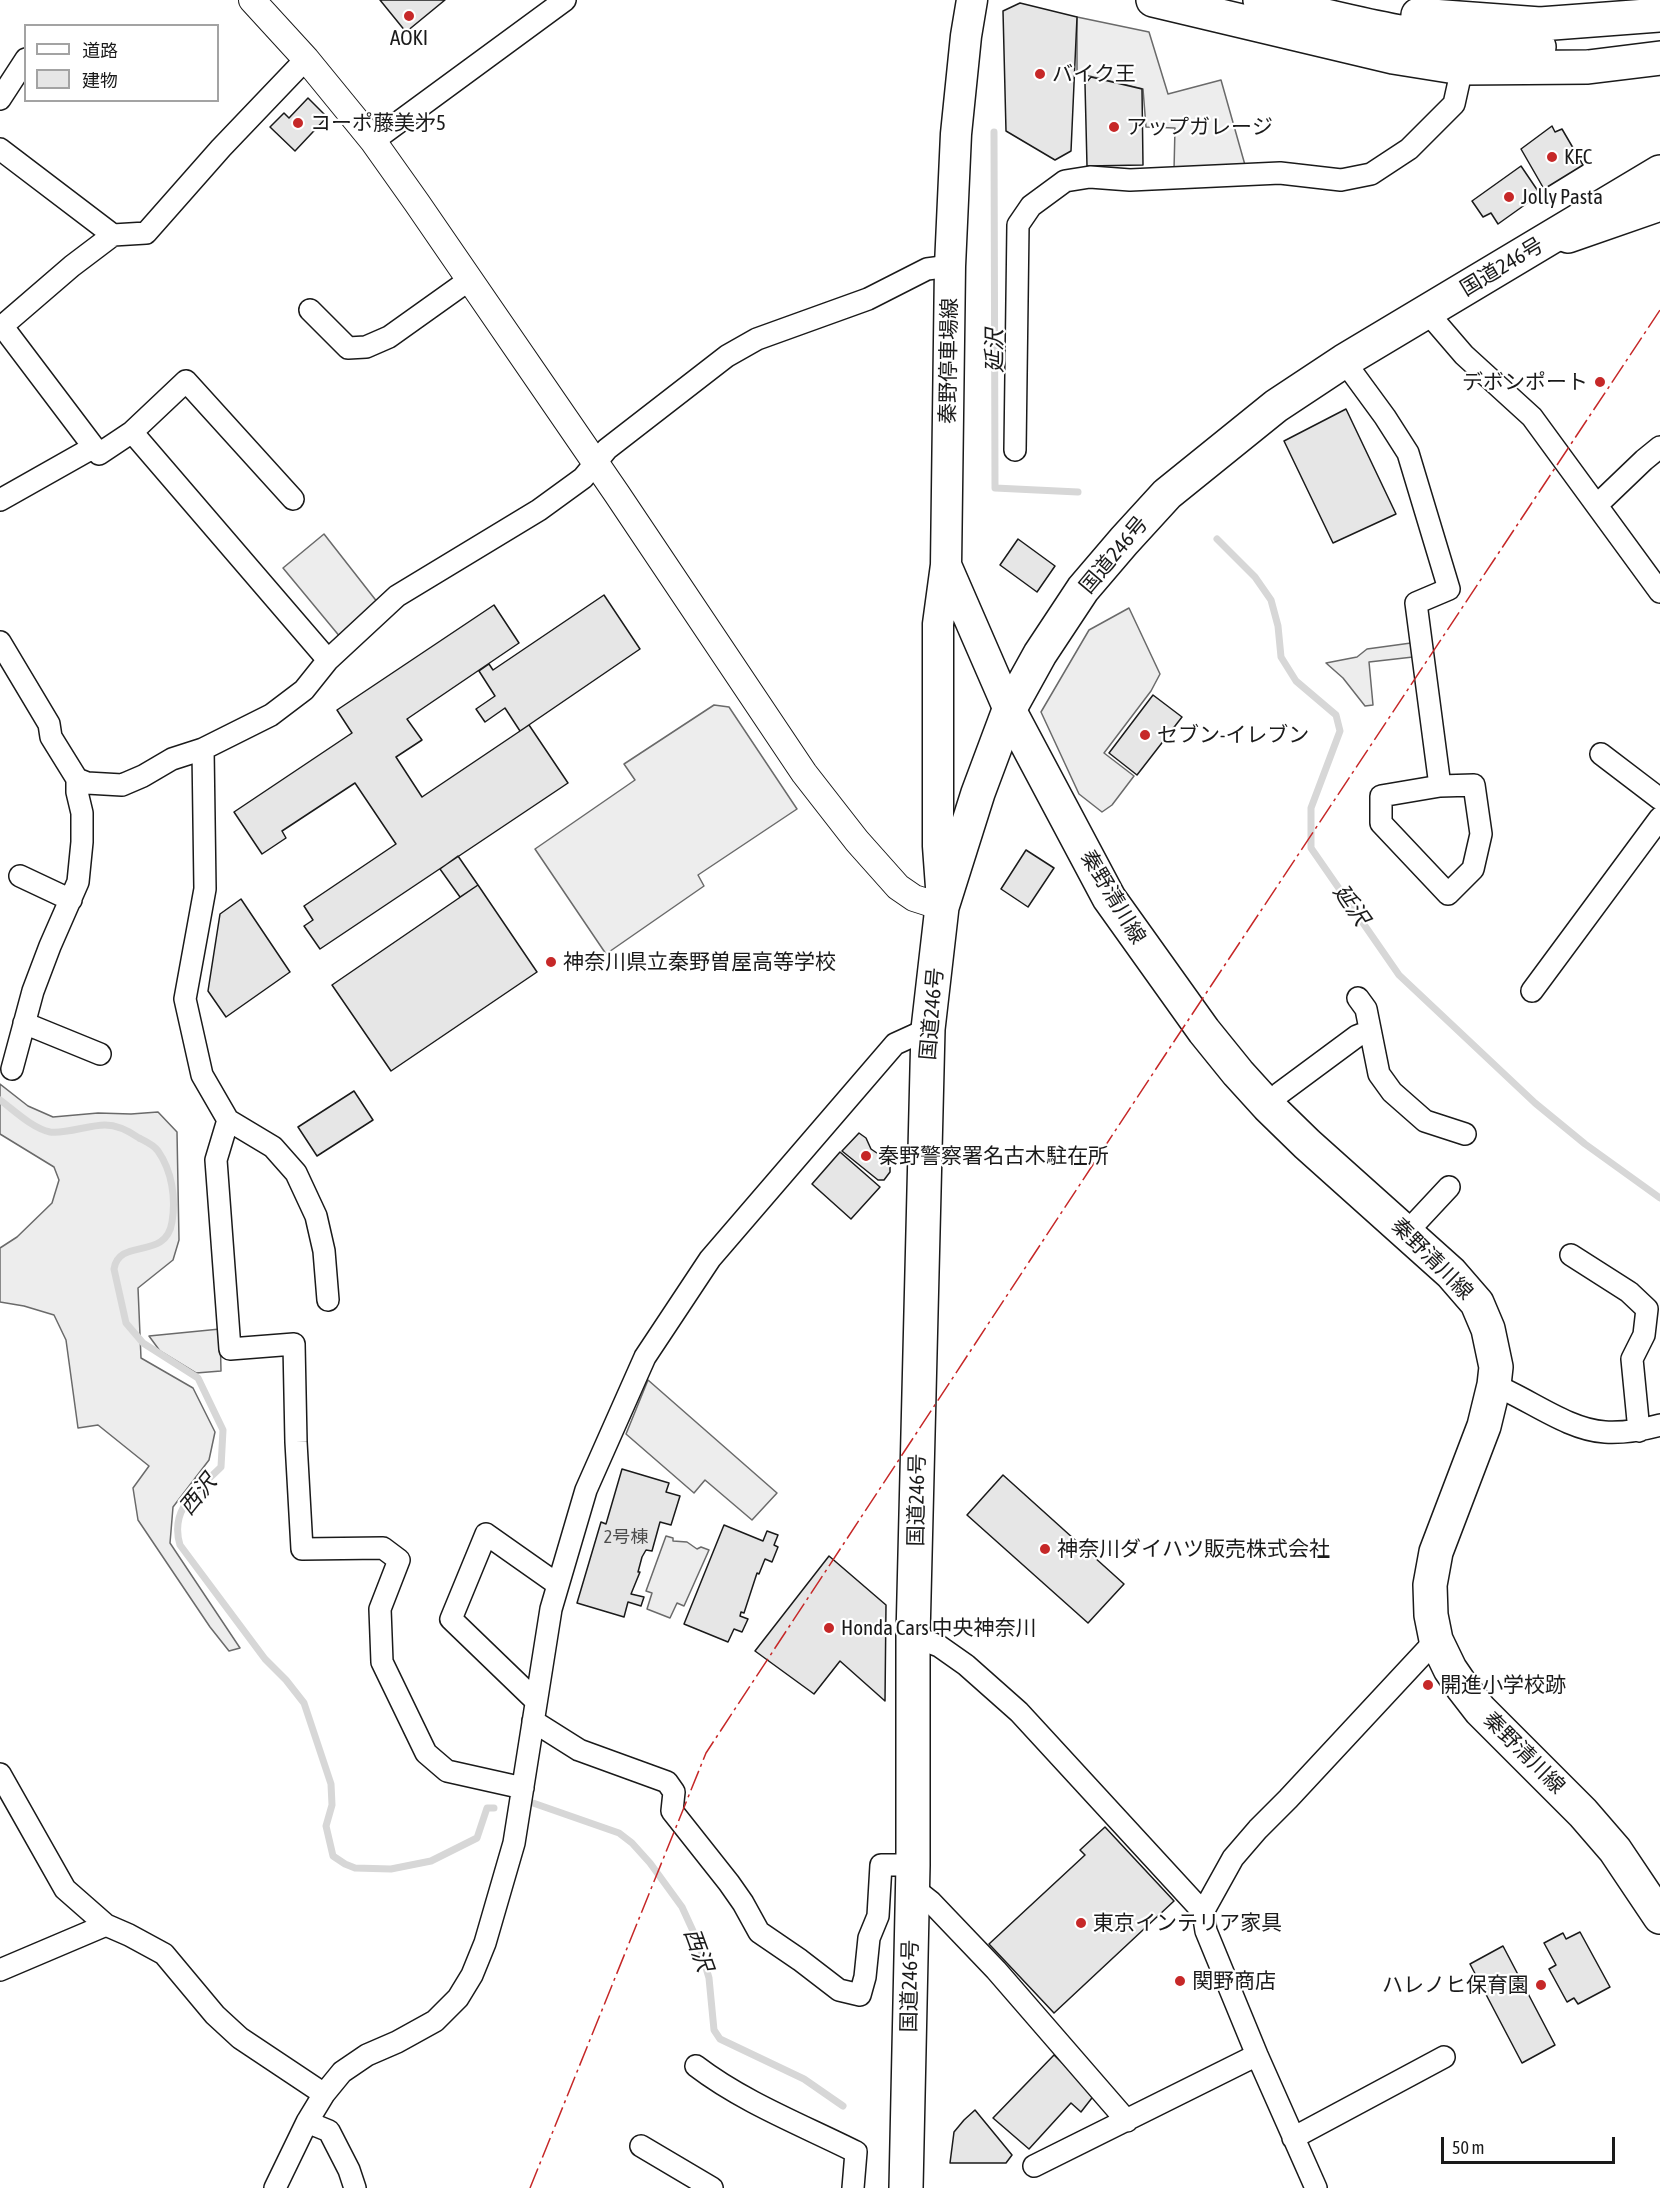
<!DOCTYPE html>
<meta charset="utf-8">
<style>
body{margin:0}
#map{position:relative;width:1660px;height:2188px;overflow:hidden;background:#fff;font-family:"Asap Condensed","Noto Sans JP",sans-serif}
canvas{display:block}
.legend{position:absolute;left:24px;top:24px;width:195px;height:78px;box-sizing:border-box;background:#fff;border:2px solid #a3a3a3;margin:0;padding:8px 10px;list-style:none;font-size:18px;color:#1a1a1a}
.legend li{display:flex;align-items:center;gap:12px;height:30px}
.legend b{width:30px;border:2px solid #a3a3a3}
.scale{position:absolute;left:1441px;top:2137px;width:174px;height:27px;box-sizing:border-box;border:3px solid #1a1a1a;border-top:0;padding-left:8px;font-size:18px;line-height:21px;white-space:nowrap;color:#1a1a1a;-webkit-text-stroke:4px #fff;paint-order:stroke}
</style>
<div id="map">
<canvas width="1660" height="2188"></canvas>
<ul class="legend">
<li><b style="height:8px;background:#fff"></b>道路</li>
<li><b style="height:16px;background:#e6e6e6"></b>建物</li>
</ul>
<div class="scale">50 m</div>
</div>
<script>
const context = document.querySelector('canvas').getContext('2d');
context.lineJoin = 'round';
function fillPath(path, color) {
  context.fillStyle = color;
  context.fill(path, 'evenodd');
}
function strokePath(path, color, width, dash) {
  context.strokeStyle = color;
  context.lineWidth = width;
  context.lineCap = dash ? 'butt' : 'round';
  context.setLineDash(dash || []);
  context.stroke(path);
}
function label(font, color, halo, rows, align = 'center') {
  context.font = font + ' "Asap Condensed","Noto Sans JP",sans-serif';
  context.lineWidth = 4.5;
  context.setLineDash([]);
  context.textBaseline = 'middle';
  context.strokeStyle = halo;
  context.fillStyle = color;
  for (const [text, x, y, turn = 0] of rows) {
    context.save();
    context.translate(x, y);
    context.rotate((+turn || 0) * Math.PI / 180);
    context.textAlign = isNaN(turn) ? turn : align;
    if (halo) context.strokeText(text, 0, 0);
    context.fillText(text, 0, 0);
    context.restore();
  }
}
const built = new Path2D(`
 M 1077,17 L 1149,32 L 1168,94 L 1221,80 L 1245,165 L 1174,170 L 1175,128 L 1146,127 L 1143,89 L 1077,73 Z
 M 324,534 L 378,603 L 341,638 L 283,568 Z
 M 1129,608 L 1160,674 L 1151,691 L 1104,753 L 1134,776 L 1112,805 L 1102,812 L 1079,794 L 1041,712 L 1089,630 Z
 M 1411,643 L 1413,657 L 1369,662 L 1373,705 L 1365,706 L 1343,678 L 1326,663 L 1357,657 L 1367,649 Z
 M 714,705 L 729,707 L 797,809 L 698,875 L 704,886 L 606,954 L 535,849 L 635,780 L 624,764 Z
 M 0,1084 L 28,1106 L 53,1117 L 98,1113 L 131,1114 L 158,1112 L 177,1132 L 179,1240 L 173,1260 L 138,1288 L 141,1358 L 193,1388 L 215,1432 L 209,1460 L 173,1507 L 170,1543 L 240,1648 L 229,1651 L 210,1627 L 138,1520 L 133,1488 L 149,1466 L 98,1425 L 78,1428 L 66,1340 L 54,1315 L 24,1306 L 0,1302 L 0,1248 L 17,1237 L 52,1203 L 59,1180 L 54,1167 L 0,1134 Z
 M 220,1329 L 221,1371 L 196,1373 L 160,1351 L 149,1336 Z
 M 648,1380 L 777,1493 L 752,1520 L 705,1480 L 694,1493 L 626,1434 Z
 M 666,1536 L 673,1538 L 673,1541 L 687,1542 L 697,1549 L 701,1547 L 709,1550 L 684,1606 L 677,1603 L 670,1618 L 647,1609 L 652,1593 L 646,1591 Z`);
const stream = new Path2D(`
 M 994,132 L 995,488 L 1078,492
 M 1217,539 L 1255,577 L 1271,600 L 1278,626 L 1281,657 L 1296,681 L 1336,715 L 1340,731 L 1311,808 L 1311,848 L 1399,975 L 1535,1103 L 1585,1144 L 1660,1198
 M 0,1100 C 15,1111 32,1128 50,1132 C 66,1134 89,1125 105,1125 C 118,1125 129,1131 139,1138 C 145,1141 154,1145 158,1151 C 172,1171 176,1198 172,1222 C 166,1261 119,1237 114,1269 L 126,1323 L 143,1343 L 198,1378 L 223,1430 L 221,1467 C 197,1491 169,1508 180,1545 L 265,1659 L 286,1680 L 304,1703 L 331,1784 L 332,1805 L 326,1826 L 333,1856 L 345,1864 L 355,1868 L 391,1869 L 431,1861 L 477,1838 L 487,1808 L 494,1808
 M 533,1803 L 619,1833 L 632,1843 L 650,1863 L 682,1907 L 699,1944 L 709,1978 L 714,2030 L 720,2039 L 804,2079 L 843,2106`);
const building = new Path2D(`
 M 380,0 L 445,0 L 406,32 Z
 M 1020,3 L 1077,17 L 1071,151 L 1055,160 L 1006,131 L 1003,11 Z
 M 1091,77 L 1142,89 L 1143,165 L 1087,166 L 1085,84 Z
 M 308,98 L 327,117 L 295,151 L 270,127 L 284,113 L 289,118 Z
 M 1552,126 L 1555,132 L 1562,129 L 1583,165 L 1544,189 L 1521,149 Z
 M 1521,166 L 1540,194 L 1498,224 L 1491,213 L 1483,217 L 1472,201 Z
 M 1346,409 L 1396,514 L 1333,543 L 1284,441 Z
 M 1018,539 L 1055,566 L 1037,592 L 1000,565 Z
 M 604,595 L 640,649 L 520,731 L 505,708 L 485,722 L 476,709 L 495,696 L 479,671 L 489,664 L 493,670 Z
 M 494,605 L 519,643 L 407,719 L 422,740 L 396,757 L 422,797 L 529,725 L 568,783 L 320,949 L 304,926 L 313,920 L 304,906 L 396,844 L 355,783 L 282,831 L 286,838 L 262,854 L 234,812 L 352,733 L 337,710 Z
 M 1153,695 L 1182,717 L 1137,775 L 1109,753 Z
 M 1026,850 L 1054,868 L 1028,907 L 1001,889 Z
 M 458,856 L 478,885 L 460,897 L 440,869 Z
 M 478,885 L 537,972 L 391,1071 L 332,985 Z
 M 241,899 L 290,972 L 226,1017 L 208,991 L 220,914 Z
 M 354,1091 L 373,1120 L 317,1156 L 298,1127 Z
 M 859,1133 L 866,1138 L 871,1149 L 890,1162 L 890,1172 L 884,1180 L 878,1180 L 842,1151 Z
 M 840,1152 L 880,1187 L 851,1219 L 812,1184 Z
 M 622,1469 L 669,1483 L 666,1492 L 680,1496 L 671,1525 L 660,1522 L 652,1551 L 646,1550 L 642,1557 L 638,1572 L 640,1572 L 631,1594 L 644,1597 L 641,1606 L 628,1602 L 624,1617 L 577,1603 L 601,1522 L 606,1524 Z
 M 1003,1475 L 1124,1584 L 1088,1623 L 967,1515 Z
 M 724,1525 L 763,1541 L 767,1531 L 778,1535 L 774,1545 L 778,1547 L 772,1562 L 765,1559 L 759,1574 L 757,1573 L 744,1613 L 741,1612 L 740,1616 L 748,1619 L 742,1632 L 734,1629 L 728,1642 L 684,1624 Z
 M 829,1556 L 886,1605 L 885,1701 L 840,1661 L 814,1694 L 755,1651 Z
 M 1105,1827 L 1174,1901 L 1054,2013 L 989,1944 L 1085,1855 L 1080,1850 Z
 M 1580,1932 L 1610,1987 L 1578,2004 L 1574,1998 L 1567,2002 L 1549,1969 L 1556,1965 L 1544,1943 L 1563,1933 L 1566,1939 Z
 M 1503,1946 L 1555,2045 L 1522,2063 L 1470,1964 Z
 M 1054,2055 L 1095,2094 L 1081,2112 L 1071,2103 L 1029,2149 L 993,2118 Z
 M 975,2110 L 1012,2155 L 1006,2163 L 950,2163 L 954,2132 L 964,2120 Z`);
const minor = new Path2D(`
 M 0,99 L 26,59
 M 373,141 L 565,0
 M 0,149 L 113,235
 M 310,310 L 348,348 L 366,347 L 389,337 L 469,280
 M 1427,312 L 1464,355 L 1532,417 L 1660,592
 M 3,327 L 99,454 L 132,432 L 186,381 L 293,499
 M 0,328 L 72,266 L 113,235 L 146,233 L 221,148 L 306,59
 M 1344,361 L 1385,417 L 1408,453 L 1449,589 L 1416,603 L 1440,786 L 1474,785 L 1481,834 L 1473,869 L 1448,894 L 1381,823 L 1381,796 L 1440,786
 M 132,432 L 328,660
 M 1015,450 L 1018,225 L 1031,206 L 1065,181 L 1090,177 L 1130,180 L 1280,173 L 1341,180 L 1371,174 L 1409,149 L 1454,104 L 1462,68
 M 0,500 L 94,447
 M 1597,505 L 1644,460 L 1660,447
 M 0,642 L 49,724 L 51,737 L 77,779 L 87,783 L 122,785 L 143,776 L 172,759 L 203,749 L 271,715 L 304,690 L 328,660 L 397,596 L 539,510 L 583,478 L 607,449 L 727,356 L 757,339 L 868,299 L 927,269 L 950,266
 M 203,749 L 205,889 L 185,999 L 202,1075 L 228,1120 L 273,1147 L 296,1173 L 316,1216 L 324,1251 L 328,1300
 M 1601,754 L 1660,799
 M 20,876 L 71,900
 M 1532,991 L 1660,818
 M 1358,998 L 1366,1009 L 1379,1074 L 1392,1092 L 1425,1121 L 1465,1134
 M 24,1023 L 100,1054
 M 12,1069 L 33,991 L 50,946 L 78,882 L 82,842 L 82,813 L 77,792 L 77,779
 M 1268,1106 L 1280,1093 L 1357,1036 L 1370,1031
 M 228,1120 L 216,1160 L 230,1349 L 294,1344 L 296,1442 L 302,1549 L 383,1548 L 399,1560 L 380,1609 L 382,1662 L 426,1753 L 447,1771 L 523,1788
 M 1407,1232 L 1449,1187
 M 1571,1255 L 1629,1292 L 1647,1309 L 1644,1335 L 1632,1359 L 1639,1431
 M 1494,1385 C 1529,1399 1568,1430 1605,1432 C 1623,1433 1642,1430 1660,1425
 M 913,1636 L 939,1646 L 966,1665 L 1019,1712 L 1203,1912 L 1206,1931 L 1257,2055 L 1316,2188
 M 536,1701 L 451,1619 L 486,1534 L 557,1584
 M 533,1721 L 579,1750 L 667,1782 L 674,1792 L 672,1811 L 729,1883 L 743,1903 L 759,1932 L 800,1960 L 839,1990 L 860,1995 L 865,1977 L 869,1938 L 878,1916 L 881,1865 L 913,1865
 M 0,1774 L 65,1889 L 106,1925 L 129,1935 L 164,1954 L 215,2015 L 240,2038 L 324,2094
 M 912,1887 L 931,1902 L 996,1970 L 1127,2121
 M 1203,1912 L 1233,1858 L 1258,1829 L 1288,1799 L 1436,1640
 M 0,1970 L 106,1925
 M 696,2066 C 743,2102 802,2125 856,2152 L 853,2188
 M 307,2122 L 329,2131 L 349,2170 L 355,2188
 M 1293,2138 L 1444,2057
 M 641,2146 L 712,2188
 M 1034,2166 L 1257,2055
 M 275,2188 L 307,2122 L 324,2094 L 342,2072 L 367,2055 L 397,2042 L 435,2021 L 458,1998 L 472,1975 L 485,1943 L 514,1843 L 551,1609 L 586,1490 L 645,1357 L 710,1259 L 895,1044 L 928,1029`);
const tertiary = new Path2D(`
 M 252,0 L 306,59 L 373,141 L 417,203 L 617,494 L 804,773 L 857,841 L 898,887 L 914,898 L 942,907`);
const secondary = new Path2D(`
 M 972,0 L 966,36 L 956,134 L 950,266 L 946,565 L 1009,710
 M 942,901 L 938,846 L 938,624 L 946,565`);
const primary = new Path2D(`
 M 1153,0 L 1393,57 L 1462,68 L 1588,67 L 1660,58
 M 1260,0 C 1352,23 1444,46 1539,47
 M 1418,15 L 1540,24 L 1660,15
 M 1568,236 L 1660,204
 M 1009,710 L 1109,898 L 1204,1031 L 1238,1073 L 1268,1106 L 1307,1144 L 1451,1273 L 1477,1303 L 1488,1329 L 1496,1367 L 1494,1385 L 1484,1426 L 1436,1552 L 1430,1585 L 1431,1615 L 1436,1640 L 1450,1669 L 1463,1688 L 1480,1710 L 1583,1813 L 1615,1850 L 1660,1917`);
const trunk = new Path2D(`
 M 906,2188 L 913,1865 L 913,1636 L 928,1029 L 942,907 L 978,793 L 1009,710 L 1040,654 L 1083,589 L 1124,541 L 1167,494 L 1276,406 L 1344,361 L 1660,172`);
const power = new Path2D(`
 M 530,2188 L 706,1753 L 1171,1046 L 1660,310`);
const markers = [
 [409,16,6,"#c62828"],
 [1040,74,6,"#c62828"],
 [298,123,6,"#c62828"],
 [1114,127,6,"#c62828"],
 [1552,157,6,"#c62828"],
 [1509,197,6,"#c62828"],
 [1600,382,6,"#c62828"],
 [1145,735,6,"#c62828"],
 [551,962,6,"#c62828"],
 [866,1156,6,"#c62828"],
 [1045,1549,6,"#c62828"],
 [829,1628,6,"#c62828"],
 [1428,1685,6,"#c62828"],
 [1081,1923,6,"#c62828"],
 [1180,1981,6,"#c62828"],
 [1541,1985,6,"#c62828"]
];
const numberNames = [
 ["2号棟",626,1537]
];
const poiNames = [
 ["AOKI",409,38,"center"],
 ["バイク王",1052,74],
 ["コーポ藤美㐧5",310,123],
 ["アップガレージ",1126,127],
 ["KFC",1564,157],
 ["Jolly Pasta",1521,197],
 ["デボンポート",1588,382,"right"],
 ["セブン-イレブン",1157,735],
 ["神奈川県立秦野曽屋高等学校",563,962],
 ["秦野警察署名古木駐在所",878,1156],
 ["神奈川ダイハツ販売株式会社",1057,1549],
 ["Honda Cars 中央神奈川",841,1628],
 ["開進小学校跡",1440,1685],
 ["東京インテリア家具",1093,1923],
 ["関野商店",1192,1981],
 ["ハレノヒ保育園",1529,1985,"right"]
];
const streetNames = [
 ["国道246号",1502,267,-31],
 ["秦野停車場線",949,361,-89],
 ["国道246号",1114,555,-50],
 ["秦野清川線",1113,897,59],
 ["国道246号",932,1014,-85],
 ["秦野清川線",1432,1259,45],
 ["国道246号",917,1500,-89],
 ["秦野清川線",1524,1753,45],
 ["国道246号",910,1986,-89]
];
const waterNames = [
 ["延沢",995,351,-90],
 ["延沢",1351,905,55],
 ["西沢",198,1495,-51],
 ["西沢",698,1950,70]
];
fillPath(built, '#ededed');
strokePath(built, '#6a6a6a', 1.5);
strokePath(stream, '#d7d7d7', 7);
fillPath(building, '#e6e6e6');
strokePath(building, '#1a1a1a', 1.5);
strokePath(minor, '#1a1a1a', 24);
strokePath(tertiary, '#1a1a1a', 28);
strokePath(secondary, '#1a1a1a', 33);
strokePath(primary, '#1a1a1a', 36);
strokePath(trunk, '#1a1a1a', 36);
strokePath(minor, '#fff', 21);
strokePath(tertiary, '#fff', 26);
strokePath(secondary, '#fff', 30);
strokePath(primary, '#fff', 33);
strokePath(trunk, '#fff', 33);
strokePath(power, '#c62828', 1.5, [21, 4.5, 3, 4.5]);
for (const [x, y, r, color] of markers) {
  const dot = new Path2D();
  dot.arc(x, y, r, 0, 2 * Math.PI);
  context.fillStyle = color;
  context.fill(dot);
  strokePath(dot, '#fff', 2);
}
label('18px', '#4d4d4d', null, numberNames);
label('21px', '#1a1a1a', '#fff', poiNames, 'left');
label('21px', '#1a1a1a', '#fff', streetNames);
label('italic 22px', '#1a1a1a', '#fff', waterNames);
</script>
